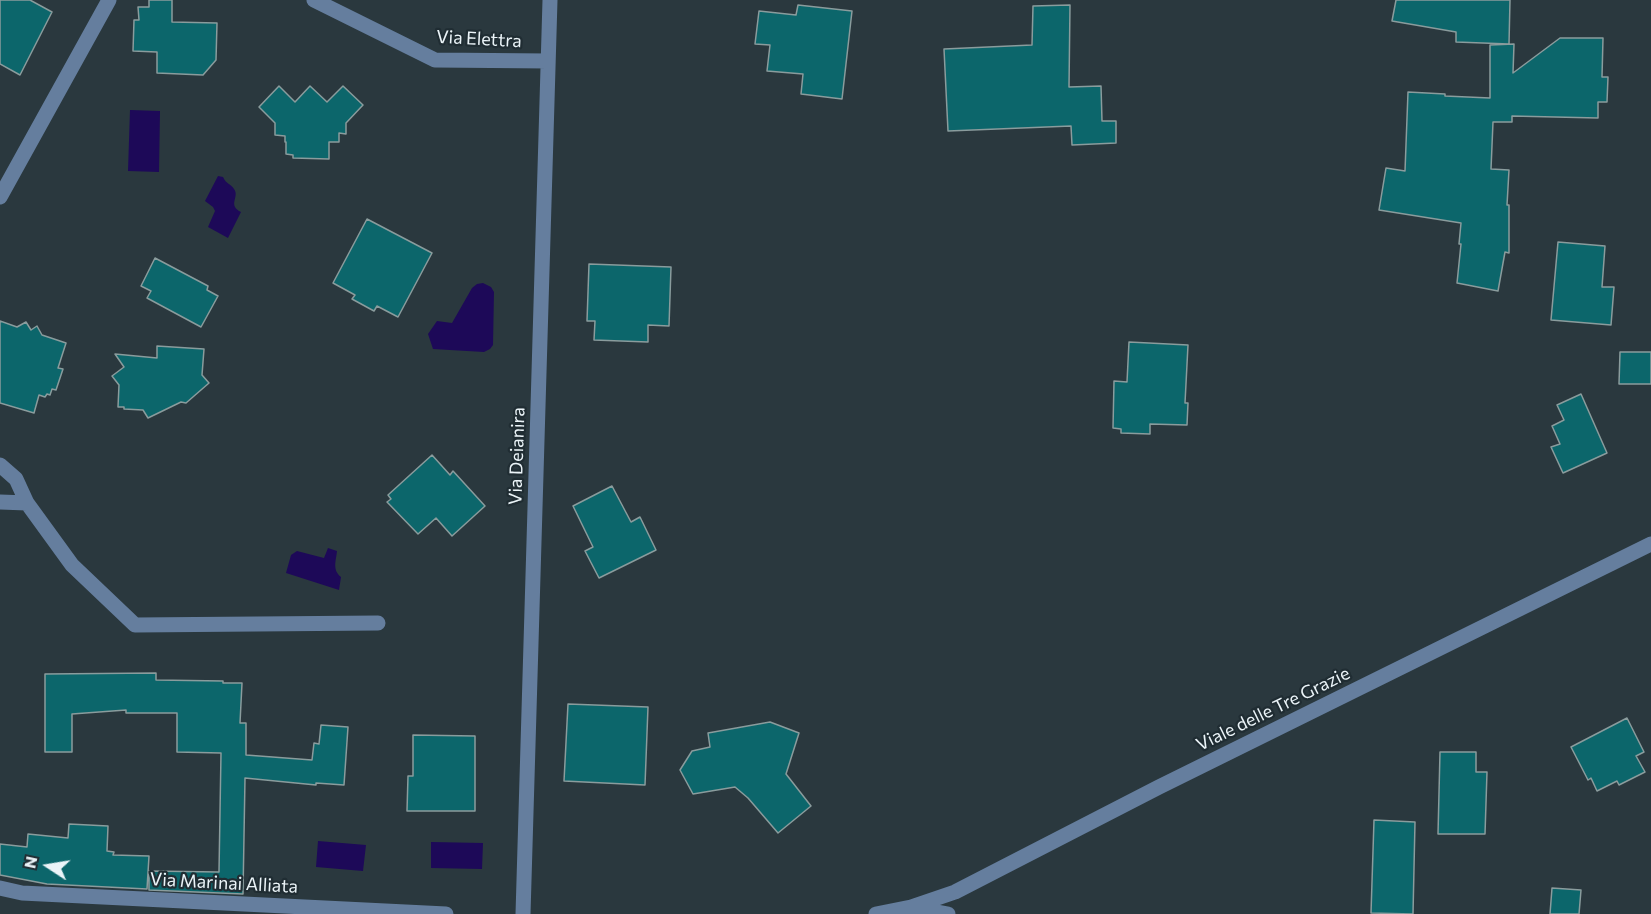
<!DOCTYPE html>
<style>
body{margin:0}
#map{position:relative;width:1651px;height:914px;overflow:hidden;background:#2a383e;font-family:Commissioner,sans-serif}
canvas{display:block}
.north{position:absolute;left:18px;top:836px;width:60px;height:60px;-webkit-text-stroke:4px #202d33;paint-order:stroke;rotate:282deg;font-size:16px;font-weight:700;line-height:24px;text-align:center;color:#ebf4f8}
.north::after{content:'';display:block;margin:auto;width:21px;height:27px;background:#ebf4f8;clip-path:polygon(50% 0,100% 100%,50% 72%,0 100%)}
</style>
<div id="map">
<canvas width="1651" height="914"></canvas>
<div class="north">N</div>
</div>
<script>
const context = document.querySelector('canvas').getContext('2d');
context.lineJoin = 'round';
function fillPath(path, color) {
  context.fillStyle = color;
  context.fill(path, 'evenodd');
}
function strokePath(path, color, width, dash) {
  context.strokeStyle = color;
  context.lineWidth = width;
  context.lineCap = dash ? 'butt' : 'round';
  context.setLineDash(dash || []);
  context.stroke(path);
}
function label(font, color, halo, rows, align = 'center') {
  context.font = font + ' Commissioner,sans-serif';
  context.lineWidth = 4.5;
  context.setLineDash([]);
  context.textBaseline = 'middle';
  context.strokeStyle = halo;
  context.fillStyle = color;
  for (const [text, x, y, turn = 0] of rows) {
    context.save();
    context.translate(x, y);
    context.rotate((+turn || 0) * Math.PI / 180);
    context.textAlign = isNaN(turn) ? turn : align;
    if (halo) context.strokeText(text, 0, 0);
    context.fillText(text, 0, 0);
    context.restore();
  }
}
const water = new Path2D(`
 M 130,110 L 160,111 L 159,172 L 128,171 Z
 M 218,176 L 223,177 C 226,184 231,184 234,189 C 240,197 227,205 241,212 L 228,238 L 208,227 L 215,211 L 213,207 L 205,201 Z
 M 483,283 L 491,287 L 494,292 L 493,345 L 490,349 L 484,352 L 433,349 L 428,334 L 437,321 L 452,323 L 472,288 L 477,284 Z
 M 328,548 L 337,551 C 336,561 332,570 341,577 L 339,590 L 286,573 L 291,555 L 297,551 L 324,558 Z
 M 318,841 L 366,845 L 363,871 L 316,867 Z
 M 431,842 L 483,843 L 482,869 L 431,868 Z`);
const building = new Path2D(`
 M 0,0 L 30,0 L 52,12 L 20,75 L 0,64 Z
 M 149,0 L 172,0 L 172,22 L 217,23 L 216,60 L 203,75 L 157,73 L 157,52 L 133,51 L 134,20 L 139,20 L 138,7 L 149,7 Z
 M 1396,0 L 1510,0 L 1509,44 L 1456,42 L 1456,32 L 1392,21 Z
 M 798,5 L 852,11 L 842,99 L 801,94 L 803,74 L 767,71 L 770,45 L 755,44 L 759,11 L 796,15 Z
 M 1070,5 L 1069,87 L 1101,86 L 1102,121 L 1116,121 L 1116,143 L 1072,145 L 1071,126 L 948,131 L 944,49 L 1032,45 L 1033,6 Z
 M 1560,38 L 1603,38 L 1602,77 L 1608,77 L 1607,102 L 1598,102 L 1598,118 L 1512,116 L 1512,122 L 1493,122 L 1491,169 L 1509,170 L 1507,205 L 1509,205 L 1509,253 L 1505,252 L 1498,291 L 1457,283 L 1461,244 L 1459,244 L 1461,223 L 1379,210 L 1386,168 L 1405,171 L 1408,92 L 1445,94 L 1445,96 L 1490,98 L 1490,45 L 1514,44 L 1513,73 Z
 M 279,86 L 295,102 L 310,86 L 327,102 L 343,86 L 363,105 L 346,123 L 346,134 L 339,133 L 339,142 L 329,142 L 329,159 L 293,158 L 293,155 L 286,154 L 286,142 L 285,142 L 285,136 L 275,135 L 275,123 L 259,107 Z
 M 367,219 L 432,253 L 398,317 L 377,306 L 374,311 L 352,299 L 355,295 L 333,283 Z
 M 1558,242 L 1605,246 L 1602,287 L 1614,287 L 1611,325 L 1551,320 Z
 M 155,258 L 208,286 L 207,290 L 218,296 L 201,327 L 147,298 L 151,291 L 141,286 Z
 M 589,264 L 671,267 L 669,326 L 648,325 L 648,342 L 594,340 L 595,321 L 587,321 Z
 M 0,321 L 17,327 L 26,322 L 31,330 L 37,326 L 42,335 L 66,343 L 58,368 L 63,369 L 56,390 L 52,389 L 50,395 L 47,394 L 45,397 L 39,395 L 34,413 L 0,403 Z
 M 1129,342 L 1188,345 L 1185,403 L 1188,403 L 1187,425 L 1150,424 L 1150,434 L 1121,433 L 1121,429 L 1113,428 L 1114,381 L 1127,382 Z
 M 157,346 L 204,349 L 202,375 L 209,383 L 186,403 L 181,402 L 148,418 L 143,410 L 124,409 L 124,407 L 118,407 L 119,385 L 112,376 L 124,367 L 115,354 L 157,358 Z
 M 1620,352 L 1651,352 L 1651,384 L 1619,384 Z
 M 1581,394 L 1607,453 L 1563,473 L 1551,447 L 1560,444 L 1552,426 L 1564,420 L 1557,405 Z
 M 432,455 L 450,475 L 453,471 L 485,506 L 452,536 L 436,518 L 418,534 L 387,502 L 391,499 L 388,495 Z
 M 612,486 L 631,522 L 640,517 L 656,550 L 599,578 L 585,551 L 593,547 L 573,506 Z
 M 156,673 L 156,680 L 223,681 L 223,683 L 242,683 L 240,723 L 246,723 L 246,755 L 312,760 L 314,743 L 319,744 L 321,725 L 348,727 L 344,785 L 316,783 L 316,785 L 245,778 L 243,894 L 149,890 L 149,871 L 219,872 L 221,753 L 177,752 L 177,713 L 126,713 L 126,710 L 72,714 L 72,752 L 45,752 L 45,674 Z
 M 568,704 L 648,707 L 645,785 L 564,781 Z
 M 1627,718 L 1644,752 L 1636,756 L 1645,772 L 1619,785 L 1617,781 L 1597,791 L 1591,778 L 1588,780 L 1571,747 Z
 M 770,722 L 799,733 L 786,774 L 811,806 L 778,833 L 748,798 L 735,787 L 693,794 L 680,770 L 692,751 L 710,747 L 708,733 Z
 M 413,735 L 475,736 L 475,811 L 407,811 L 408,776 L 413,776 Z
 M 1440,752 L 1476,752 L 1476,772 L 1487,772 L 1485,834 L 1438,834 Z
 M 1374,820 L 1415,822 L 1413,914 L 1371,913 Z
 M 69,824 L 108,826 L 107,851 L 114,852 L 113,855 L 149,856 L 147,889 L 47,884 L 0,875 L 0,844 L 27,847 L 28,834 L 68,838 Z
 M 1552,888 L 1581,890 L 1579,914 L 1550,914 Z`);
const minor = new Path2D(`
 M 314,0 L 435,60 L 548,61
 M 0,197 L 109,0
 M 0,465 L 16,479 L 27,503 L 72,565 L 135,625 L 378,623
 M 0,502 L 27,503
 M 0,888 L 22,893 L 446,914
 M 911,907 L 955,892 L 1159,787 L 1651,544
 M 523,914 L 550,0
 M 876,914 L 911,907 L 948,914`);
const streetNames = [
 ["Via Elettra",479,39,3],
 ["Via Deianira",517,456,-88],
 ["Viale delle Tre Grazie",1273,709,-26],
 ["Via Marinai Alliata",224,883,3]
];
fillPath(water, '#1d0958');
fillPath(building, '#0c666b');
strokePath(building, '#8a9c9d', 1.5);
strokePath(minor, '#657e9e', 15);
label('18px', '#ebf4f8', '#202d33', streetNames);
</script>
